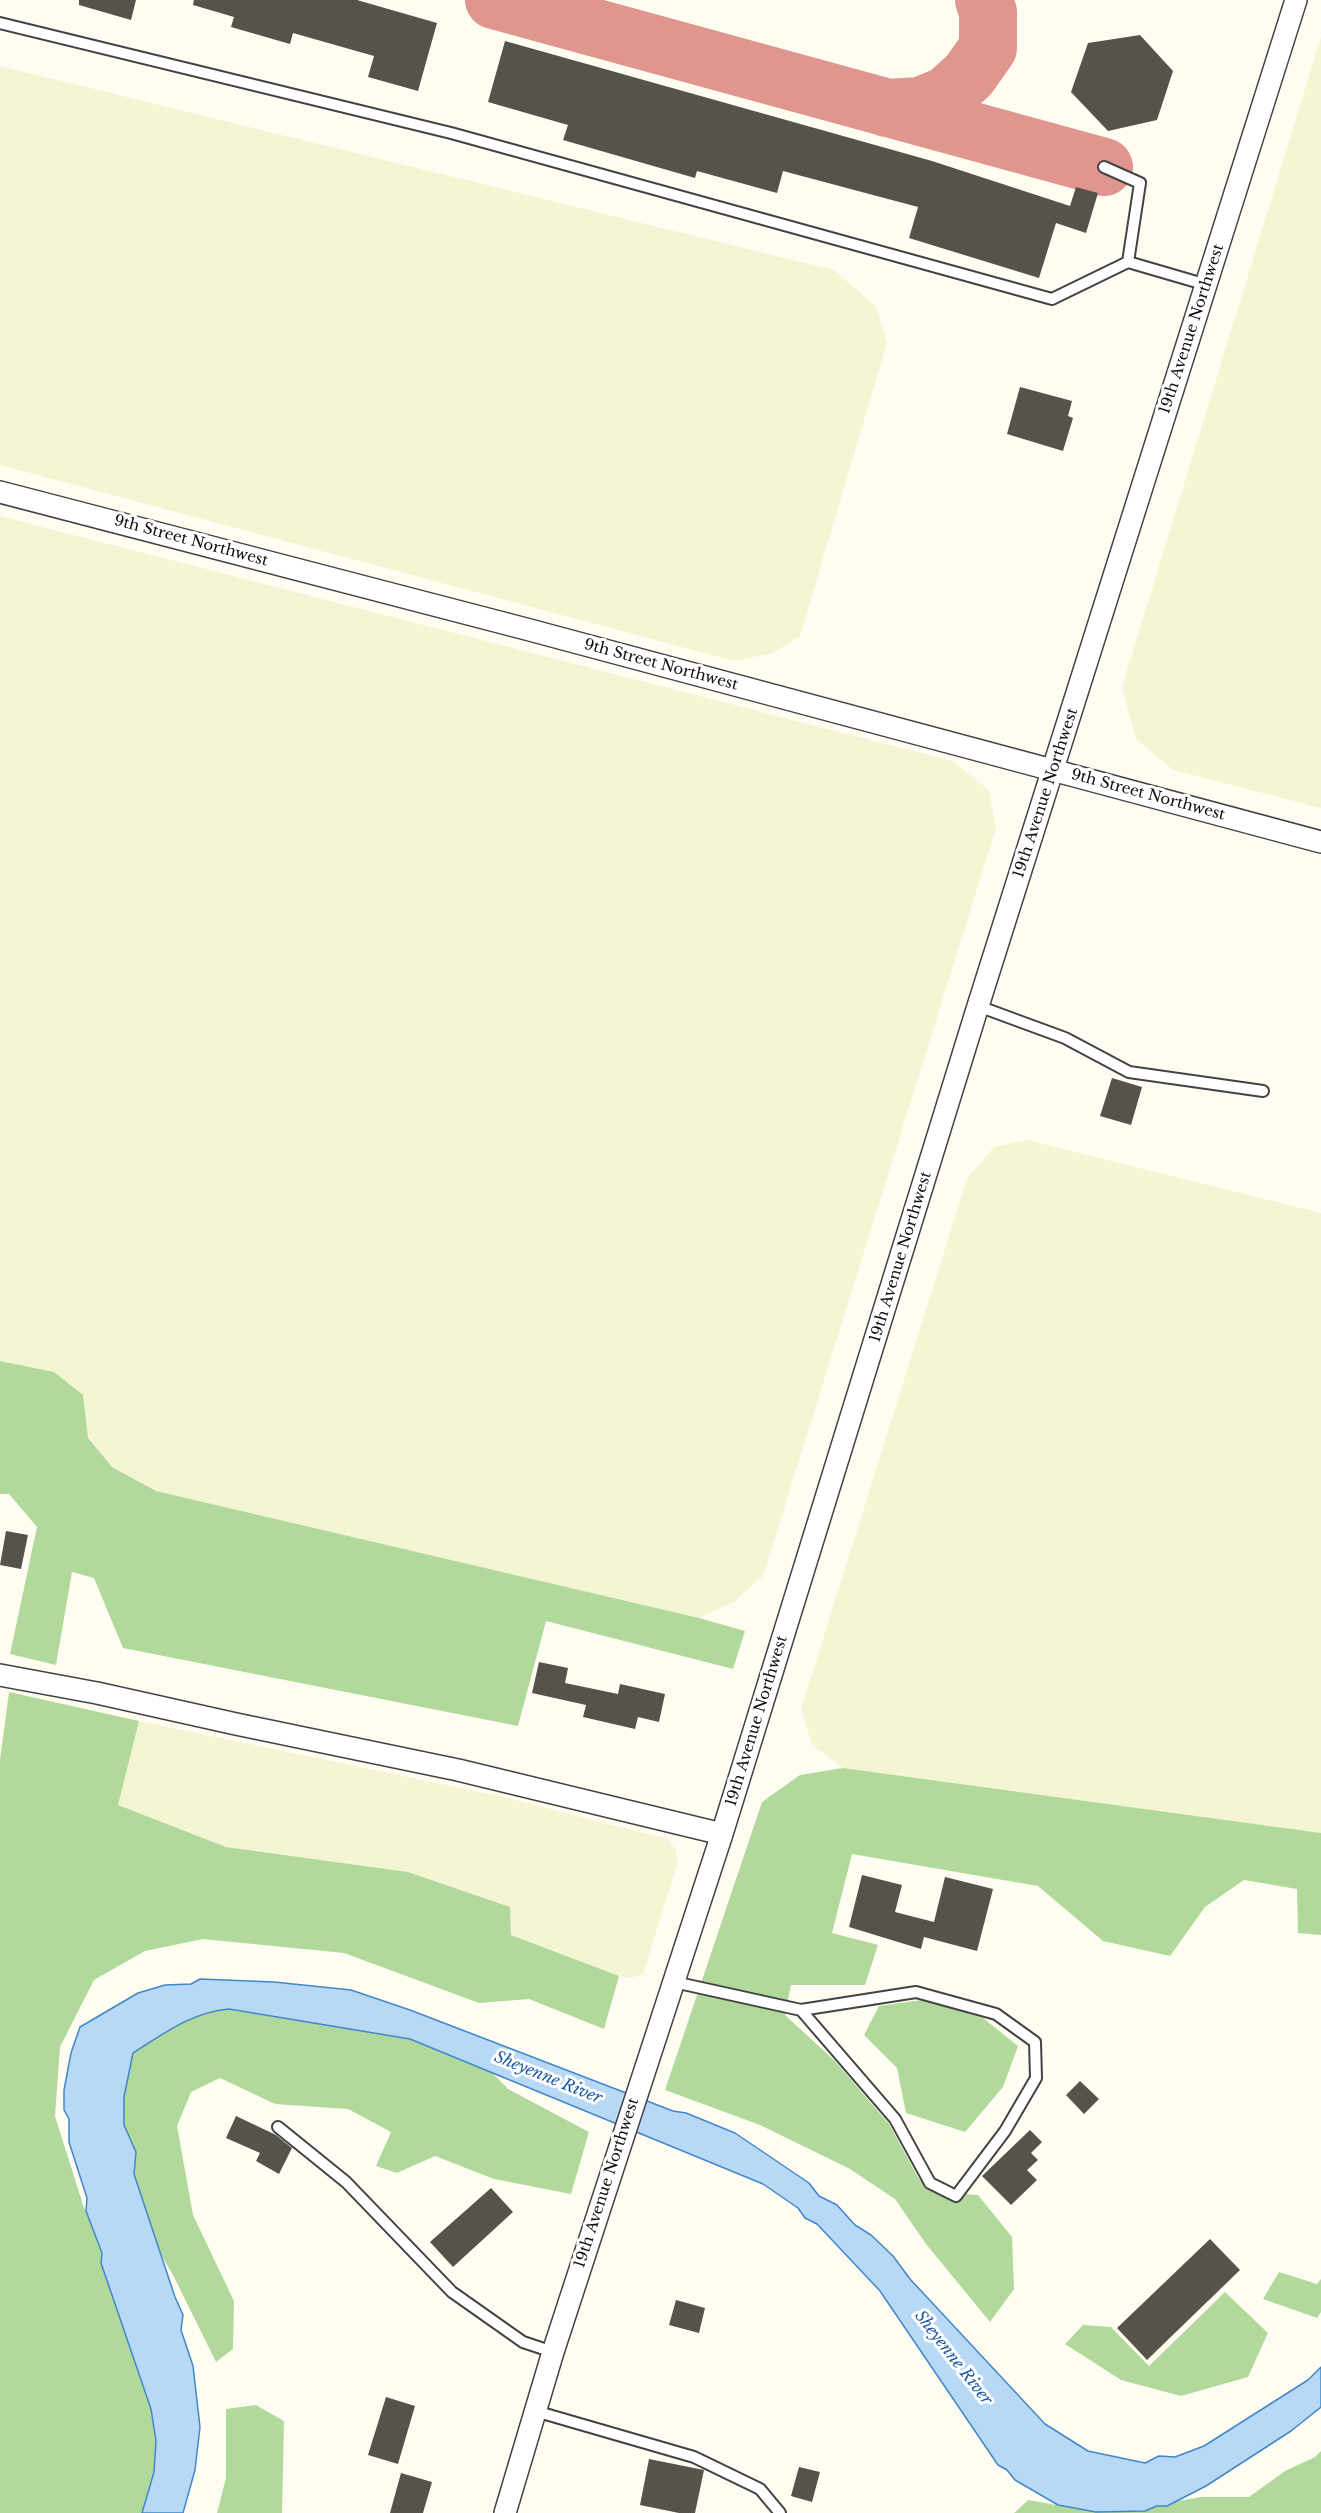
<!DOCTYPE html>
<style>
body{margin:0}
canvas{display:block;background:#fffdf2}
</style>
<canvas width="1321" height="2513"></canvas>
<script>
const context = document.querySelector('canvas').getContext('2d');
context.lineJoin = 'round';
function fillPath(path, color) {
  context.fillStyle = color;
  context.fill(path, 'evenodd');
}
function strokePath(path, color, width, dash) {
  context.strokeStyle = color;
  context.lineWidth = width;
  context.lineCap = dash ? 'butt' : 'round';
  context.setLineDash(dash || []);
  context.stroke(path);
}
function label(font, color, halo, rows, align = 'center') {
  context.font = font + ' "Libre Baskerville",serif';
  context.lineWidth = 6;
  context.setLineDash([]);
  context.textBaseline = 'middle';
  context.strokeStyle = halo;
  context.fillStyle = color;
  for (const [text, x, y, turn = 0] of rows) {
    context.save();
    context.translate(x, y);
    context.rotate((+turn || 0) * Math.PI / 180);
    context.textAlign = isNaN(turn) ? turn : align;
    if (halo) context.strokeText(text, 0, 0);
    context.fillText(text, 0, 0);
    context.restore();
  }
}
const farmland = new Path2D(`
 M 1321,37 L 1321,808 L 1173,770 L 1136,739 L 1122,687 Z
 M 0,66 L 834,270 L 876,307 L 887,343 L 800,636 L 773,653 L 734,661 L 0,465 Z
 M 0,516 L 952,761 L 989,790 L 996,828 L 763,1576 L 734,1602 L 699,1618 L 156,1491 L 112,1467 L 87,1438 L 83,1395 L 54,1372 L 0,1361 Z
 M 1027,1140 L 1321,1213 L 1321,1833 L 843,1768 L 812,1745 L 801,1709 L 967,1179 L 994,1147 Z
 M 139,1721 L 504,1797 L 667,1839 L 676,1850 L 677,1865 L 643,1974 L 631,1978 L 619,1976 L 511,1935 L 510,1907 L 408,1872 L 226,1847 L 117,1805 Z`);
const forest = new Path2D(`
 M 0,1361 L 54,1372 L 83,1395 L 88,1438 L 112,1467 L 156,1491 L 699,1618 L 745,1631 L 733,1669 L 546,1621 L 518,1726 L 123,1648 L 94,1578 L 72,1572 L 56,1665 L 10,1654 L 37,1527 L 9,1494 L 0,1494 Z
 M 9,1692 L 139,1721 L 118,1805 L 226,1847 L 408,1872 L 510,1907 L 511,1935 L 619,1976 L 604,2029 L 529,1999 L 479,2003 L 344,1953 L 203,1939 L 145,1951 L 94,1980 L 60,2047 L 55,2116 L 84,2208 L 169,2377 L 162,2513 L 0,2513 L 0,1760 Z
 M 843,1768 L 1321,1833 L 1321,1935 L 1298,1933 L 1297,1889 L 1244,1880 L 1205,1907 L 1170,1956 L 1103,1941 L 1038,1886 L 852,1854 L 832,1933 L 878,1945 L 865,1985 L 791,1985 L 785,2015 L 835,2061 L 889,2124 L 919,2179 L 950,2193 L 978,2195 L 1012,2237 L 1014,2289 L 990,2322 L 926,2244 L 895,2199 L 850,2169 L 760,2125 L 665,2090 L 762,1802 L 800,1775 Z
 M 266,1994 L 462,2042 L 508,2089 L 589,2132 L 571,2194 L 494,2179 L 435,2156 L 397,2173 L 376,2166 L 391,2132 L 348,2109 L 275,2104 L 220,2078 L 191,2092 L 177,2126 L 193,2215 L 234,2301 L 233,2349 L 216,2362 L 174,2277 L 110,2165 L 107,2054 L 142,2015 Z
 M 922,2000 L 983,2018 L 1018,2046 L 1003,2087 L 965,2132 L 906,2113 L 897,2068 L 864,2035 L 879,2006 Z
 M 1279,2272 L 1317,2284 L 1321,2279 L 1321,2312 L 1317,2318 L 1263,2299 Z
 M 1225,2292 L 1268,2333 L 1248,2377 L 1181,2396 L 1121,2380 L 1065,2344 L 1083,2325 L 1111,2327 L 1149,2366 Z
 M 256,2405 L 284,2421 L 282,2513 L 217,2513 L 226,2478 L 226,2409 Z
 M 1321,2451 L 1321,2513 L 1014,2513 L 1028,2500 L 1085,2510 L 1148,2506 L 1201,2497 L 1249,2497 L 1285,2471 L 1315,2457 Z`);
const water = new Path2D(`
 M 200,1979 L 274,1982 L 351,1990 L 410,2010 L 673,2111 L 686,2113 L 735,2133 L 809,2183 L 819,2196 L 837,2205 L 855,2225 L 871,2235 L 893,2256 L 910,2279 L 1045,2424 L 1088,2451 L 1145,2463 L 1159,2456 L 1175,2457 L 1204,2446 L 1308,2380 L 1321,2367 L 1321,2407 L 1291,2431 L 1206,2486 L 1167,2506 L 1157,2506 L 1145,2511 L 1096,2512 L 1058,2505 L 1015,2480 L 1007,2470 L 998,2465 L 880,2291 L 817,2224 L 805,2218 L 798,2208 L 763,2184 L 410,2039 L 229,2009 C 192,2012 163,2034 133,2053 L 124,2097 L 124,2125 L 136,2152 L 134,2174 L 175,2297 L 183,2315 L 181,2330 L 193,2366 L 200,2427 L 195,2470 L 183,2513 L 142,2513 L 154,2472 L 156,2441 L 151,2409 L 101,2263 L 102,2253 L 86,2211 L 87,2198 L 69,2142 L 69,2119 L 64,2110 L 64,2090 L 71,2053 L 80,2027 L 138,1993 L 165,1985 L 191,1984 Z`);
const taxiway = new Path2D(`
 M 494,0 L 1104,167
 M 887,108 L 920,106 L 947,95 L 969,75 L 988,48 L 988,12 L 984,0`);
const building = new Path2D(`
 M 79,0 L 136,0 L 131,20 L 79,5 Z
 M 194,0 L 357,0 L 437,23 L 418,91 L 368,77 L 374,56 L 293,33 L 290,44 L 231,27 L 234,17 L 193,5 Z
 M 1140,35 L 1173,71 L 1157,120 L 1108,131 L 1071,92 L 1088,43 Z
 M 505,41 L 932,161 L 1070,206 L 1076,187 L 1098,193 L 1086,233 L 1056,223 L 1039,278 L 909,238 L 918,207 L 783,171 L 777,193 L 697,171 L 695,178 L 563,140 L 568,125 L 488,102 Z
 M 1020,387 L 1072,401 L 1068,416 L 1073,418 L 1063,451 L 1007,434 Z
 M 1112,1078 L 1142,1087 L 1131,1125 L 1100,1116 Z
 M 6,1531 L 28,1535 L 21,1569 L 0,1565 Z
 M 539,1662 L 568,1668 L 565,1683 L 618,1694 L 620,1684 L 665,1694 L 659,1722 L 638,1717 L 635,1729 L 583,1717 L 586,1705 L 532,1693 Z
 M 862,1875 L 902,1885 L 895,1912 L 934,1922 L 945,1877 L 993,1889 L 977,1951 L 924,1937 L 921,1949 L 849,1927 Z
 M 1080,2081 L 1099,2099 L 1084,2114 L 1066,2095 Z
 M 236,2116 L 276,2135 L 292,2148 L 279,2174 L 256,2161 L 260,2153 L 226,2138 Z
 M 1030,2130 L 1042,2142 L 1031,2153 L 1038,2160 L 1027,2170 L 1037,2180 L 1011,2205 L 982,2176 Z
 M 491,2188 L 513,2212 L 453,2267 L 430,2242 Z
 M 1210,2239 L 1240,2270 L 1147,2360 L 1117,2328 Z
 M 676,2300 L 705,2308 L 699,2333 L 669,2325 Z
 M 386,2397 L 415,2406 L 398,2464 L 368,2455 Z
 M 649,2459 L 704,2470 L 695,2513 L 679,2513 L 640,2505 Z
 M 799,2467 L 820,2472 L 812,2502 L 791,2496 Z
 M 401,2473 L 432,2482 L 423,2513 L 390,2513 Z`);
const lane = new Path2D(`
 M 0,23 L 451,133 L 1052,299 L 1128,262 L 1207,285
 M 1104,167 L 1140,183 L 1128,262
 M 978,1006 L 1065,1038 L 1129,1072 L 1263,1091
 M 674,1982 L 801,2010 L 916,1992 L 996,2014 L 1035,2042 L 1036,2078 L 1005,2131 L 956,2196 L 930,2183 L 895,2119 L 801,2010
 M 278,2127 L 346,2182 L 452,2292 L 523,2342 L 553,2352
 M 535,2411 L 694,2457 L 760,2489 L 780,2513`);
const street = new Path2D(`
 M 0,492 L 526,629 L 1321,842
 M 0,1675 L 97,1693 L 236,1724 L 458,1770 L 722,1834
 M 505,2513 L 553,2352 L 722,1834 L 978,1006 L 1296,0`);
const streetNames = [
 ["19th Avenue Northwest",1192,329,-72],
 ["9th Street Northwest",191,541,15],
 ["9th Street Northwest",661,665,15],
 ["19th Avenue Northwest",1046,793,-72],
 ["9th Street Northwest",1148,795,15],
 ["19th Avenue Northwest",901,1257,-73],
 ["19th Avenue Northwest",757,1721,-73],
 ["19th Avenue Northwest",607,2183,-72]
];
const waterNames = [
 ["Sheyenne River",548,2078,22],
 ["Sheyenne River",953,2358,52]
];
fillPath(farmland, '#f4f5d3');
fillPath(forest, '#b2d99c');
fillPath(water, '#b8d9f5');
strokePath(water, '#4187ca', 1.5);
strokePath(taxiway, '#de968e', 58);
fillPath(building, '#58524c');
strokePath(lane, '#434343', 14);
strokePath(street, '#434343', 24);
strokePath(lane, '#fff', 10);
strokePath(street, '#fff', 21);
label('15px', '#101010', '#fff', streetNames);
label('italic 16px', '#1b59a0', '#fff', waterNames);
</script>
